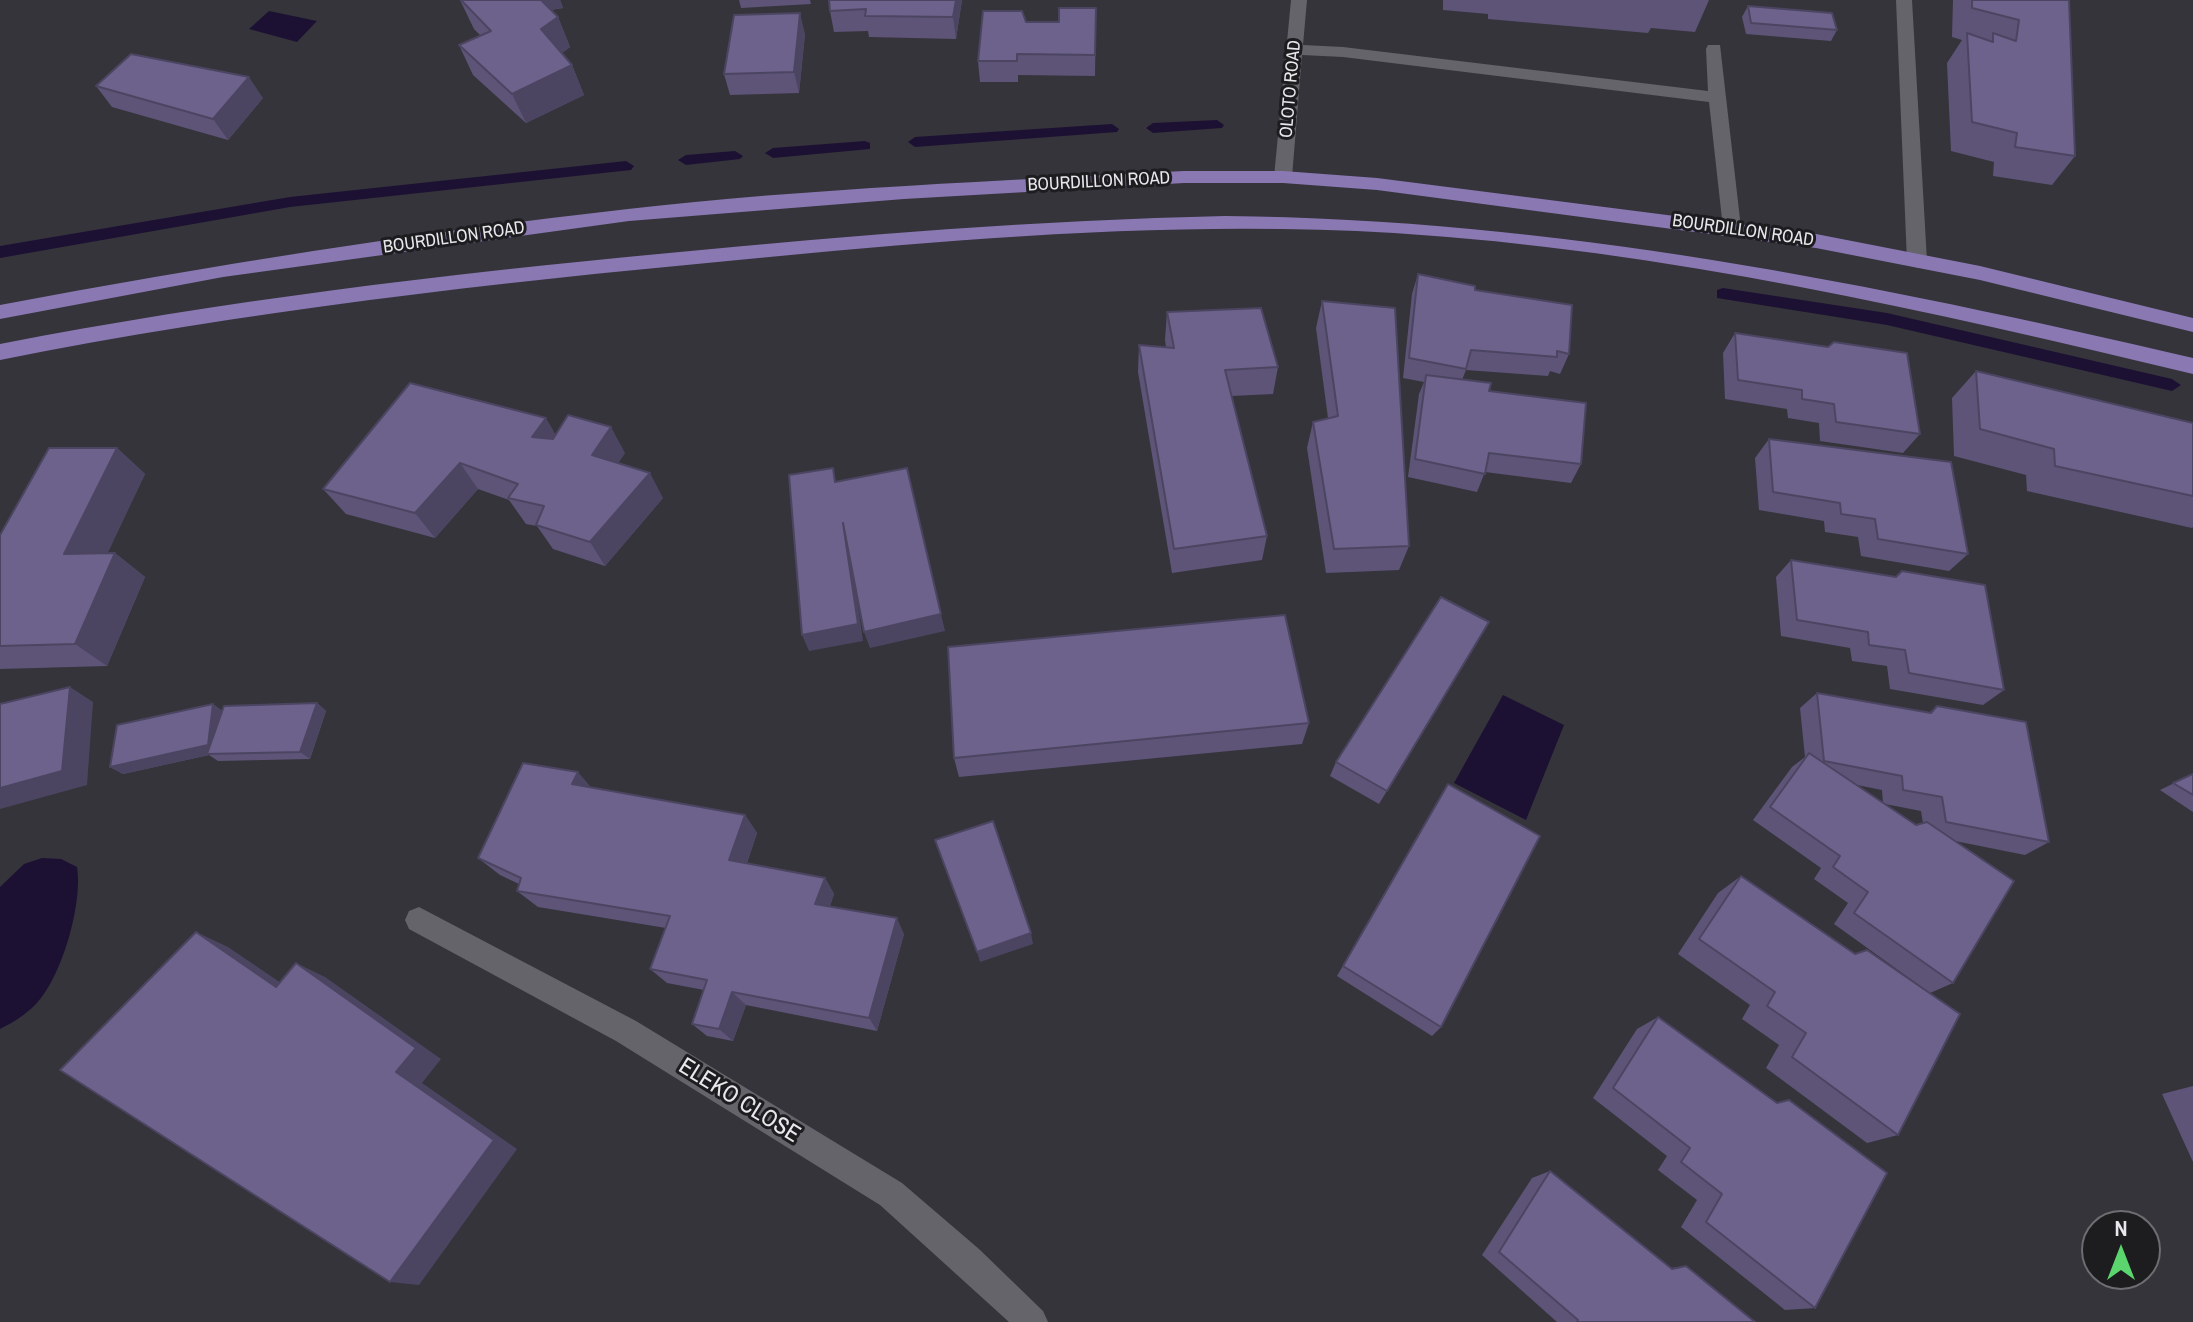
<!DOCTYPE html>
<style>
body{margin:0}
#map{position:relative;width:2193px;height:1322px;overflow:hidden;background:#35343b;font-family:"Archivo Narrow",sans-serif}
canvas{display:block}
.north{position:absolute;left:2081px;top:1210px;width:80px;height:80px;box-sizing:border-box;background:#1d1c1f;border:2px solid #6e6d71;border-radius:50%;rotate:0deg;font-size:22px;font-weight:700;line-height:32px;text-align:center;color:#e8e7ec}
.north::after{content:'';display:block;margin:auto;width:28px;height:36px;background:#5bd56e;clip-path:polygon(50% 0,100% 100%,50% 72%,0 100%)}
</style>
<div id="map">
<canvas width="2193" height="1322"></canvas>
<div class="north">N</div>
</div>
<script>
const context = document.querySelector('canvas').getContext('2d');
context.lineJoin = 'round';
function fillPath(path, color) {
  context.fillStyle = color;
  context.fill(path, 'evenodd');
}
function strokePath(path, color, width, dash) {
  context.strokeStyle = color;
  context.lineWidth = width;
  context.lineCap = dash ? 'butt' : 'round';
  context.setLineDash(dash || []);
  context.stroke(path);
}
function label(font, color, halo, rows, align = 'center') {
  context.font = font + ' "Archivo Narrow",sans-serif';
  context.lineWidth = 6;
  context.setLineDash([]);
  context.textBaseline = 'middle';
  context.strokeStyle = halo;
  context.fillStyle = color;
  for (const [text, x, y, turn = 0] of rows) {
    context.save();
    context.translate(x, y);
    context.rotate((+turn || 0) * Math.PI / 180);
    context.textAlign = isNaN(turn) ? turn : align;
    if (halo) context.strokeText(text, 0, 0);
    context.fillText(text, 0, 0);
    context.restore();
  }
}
const water = new Path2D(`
 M 269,11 L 317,21 L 297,42 L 249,29 Z
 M 1503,695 L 1564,725 L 1526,820 L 1454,783 Z
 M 42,858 L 61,859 L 77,867 C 83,903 62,977 36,1004 C 25,1015 14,1022 0,1029 L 0,887 L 24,864 Z`);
const stream = new Path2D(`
 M 1217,120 L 1224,125 L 1222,128 L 1153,133 L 1146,128 L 1153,123 Z
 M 1112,124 L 1119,129 L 1117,132 L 915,147 L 908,142 L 915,137 Z
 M 865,141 L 870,143 L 870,149 L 773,158 L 765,153 L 773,148 Z
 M 735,151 L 743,156 L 740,159 L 686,165 L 678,160 L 686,155 Z
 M 626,161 L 634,166 L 631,170 L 290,207 L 0,258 L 0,246 L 290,197 Z
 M 1723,288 L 1887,313 L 2172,379 L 2181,385 L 2172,391 L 1887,325 L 1717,298 L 1717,290 Z`);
const minor = new Path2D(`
 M 1291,0 L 1307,0 L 1303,45 L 1343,47 L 1708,91 L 1706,49 L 1708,45 L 1720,45 L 1741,228 L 1732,234 L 1723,228 L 1709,102 L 1343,57 L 1302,55 L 1292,177 L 1289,181 L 1277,181 L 1274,177 Z
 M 1896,0 L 1912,0 L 1927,261 L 1917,268 L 1907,261 Z
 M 419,907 L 636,1021 L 902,1183 L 979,1249 L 1043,1311 L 1048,1322 L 1009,1322 L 880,1205 L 616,1041 L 409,929 L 405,920 L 409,911 Z`);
const major = new Path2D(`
 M 1184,171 L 1283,171 L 1377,178 L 1816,234 L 1980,266 L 2193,318 L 2193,332 L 1980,280 L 1816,248 L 1377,190 L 1283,183 L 1184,183 L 904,199 L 629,221 L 223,277 L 0,319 L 0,305 C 208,266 418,232 628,209 C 813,188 999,181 1184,171 Z
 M 1225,216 C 1556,219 1871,283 2193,358 L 2193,374 C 1930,311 1665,250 1394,233 C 1175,220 956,239 738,260 C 491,283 244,311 0,360 L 0,344 C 221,301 444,274 669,253 C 854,235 1039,220 1225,216 Z`);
const wall = new Path2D(`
 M 460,0 L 560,0 L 563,8 L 551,10 L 558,17 L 570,47 L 562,53 L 572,65 L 584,95 L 526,123 L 473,75 L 459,45 L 481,36 L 474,29 Z
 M 739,0 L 810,0 L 811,4 L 741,8 Z
 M 829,0 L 962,0 L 956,39 L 869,37 L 868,31 L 834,32 L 830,11 Z
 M 1443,0 L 1709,0 L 1695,32 L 1651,28 L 1648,33 L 1488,19 L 1488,14 L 1443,10 Z
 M 1953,0 L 2069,0 L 2075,156 L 2052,185 L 1993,176 L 1994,162 L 1951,151 L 1947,63 L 1962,40 L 1952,37 Z
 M 1748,6 L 1837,30 L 1831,41 L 1746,34 L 1742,17 Z
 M 1096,8 L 1095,76 L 1018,75 L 1018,82 L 980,82 L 978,61 L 1026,22 L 1059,22 Z
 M 805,34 L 799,93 L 730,95 L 724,74 Z
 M 96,86 L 263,98 L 228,140 L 112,107 Z
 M 1418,274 L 1475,290 L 1569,354 L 1560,374 L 1550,371 L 1548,376 L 1466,370 L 1462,380 L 1489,391 L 1581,464 L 1571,483 L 1485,472 L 1477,492 L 1408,477 L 1419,394 L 1424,382 L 1403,378 L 1412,294 Z
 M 1322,301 L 1409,546 L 1399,570 L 1326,573 L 1307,448 L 1313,422 L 1328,418 L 1316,328 Z
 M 1167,312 L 1278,367 L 1273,394 L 1232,396 L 1267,536 L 1262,560 L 1172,573 L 1138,372 L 1139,345 L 1166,347 L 1165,340 Z
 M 1735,333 L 1920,434 L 1903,453 L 1820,441 L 1819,423 L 1788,418 L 1787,409 L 1725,399 L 1723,353 Z
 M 1976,371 L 2193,423 L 2193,527 L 2192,528 L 2027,491 L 2026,475 L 1954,456 L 1952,398 Z
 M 556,435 L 625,453 L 618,463 L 663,498 L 605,566 L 553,549 L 537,526 L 526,524 L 509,500 L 478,489 L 435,538 L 346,514 L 323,489 Z
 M 1769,439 L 1968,554 L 1949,571 L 1861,556 L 1858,537 L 1825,532 L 1824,521 L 1759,510 L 1755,458 Z
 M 117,448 L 145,474 L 107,553 L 115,553 L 145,577 L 107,666 L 0,669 L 0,535 Z
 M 1791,560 L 2004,690 L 1983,705 L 1890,689 L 1887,666 L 1852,661 L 1850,648 L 1781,636 L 1776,577 Z
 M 1480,638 L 1379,804 L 1330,776 L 1336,762 Z
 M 1817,693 L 1929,713 L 1937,706 L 2049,842 L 2025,855 L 1955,841 L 1953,983 L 1930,993 L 1834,924 L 1848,903 L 1814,879 L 1821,868 L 1753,820 L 1792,767 L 1805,757 L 1800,708 ZM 1857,785 L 1882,790 L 1883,803 ZM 1885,804 L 1921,811 L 1923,823 L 1916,825 Z
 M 317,703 L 326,711 L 310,759 L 218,761 L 209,755 L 123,774 L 110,767 L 213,704 L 222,711 Z
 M 1309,723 L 1302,744 L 959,777 L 954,758 Z
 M 2193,774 L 2193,812 L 2160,790 Z
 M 591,788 L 745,815 L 757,833 L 747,863 L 825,878 L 834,894 L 830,906 L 904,934 L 877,1031 L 746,1005 L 733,1041 L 707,1036 L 692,1024 L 704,990 L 667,983 L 650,969 L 666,928 L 538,907 L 517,891 L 519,884 L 500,875 L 478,858 Z
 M 1440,798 L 1441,1027 L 1432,1036 L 1337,976 Z
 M 1741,876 L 1898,1135 L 1867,1143 L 1766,1068 L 1779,1045 L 1742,1019 L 1750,1005 L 1678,954 L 1718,893 Z
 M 1658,1017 L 1815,1308 L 1785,1310 L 1681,1227 L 1697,1200 L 1658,1170 L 1667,1156 L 1593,1098 L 1637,1029 Z
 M 2193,1086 L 2193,1162 L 2162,1094 Z
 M 1550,1171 L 1671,1268 L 1686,1266 L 1755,1322 L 1557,1322 L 1482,1255 L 1532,1178 Z`);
const shadedWall = new Path2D(`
 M 531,0 L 560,0 L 563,8 L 536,12 Z
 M 956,0 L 962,0 L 956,39 L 953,17 Z
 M 800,13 L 805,34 L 799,93 L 794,72 Z
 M 558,17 L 570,47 L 554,59 L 541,29 Z
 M 572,65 L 584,95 L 526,123 L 512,94 Z
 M 249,77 L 263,98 L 228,140 L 213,119 Z
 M 546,418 L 561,444 L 532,437 Z
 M 611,427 L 625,453 L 606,480 L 592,455 Z
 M 117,448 L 145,474 L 96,578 L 64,554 Z
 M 460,463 L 478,489 L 435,538 L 415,513 Z
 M 650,473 L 663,498 L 605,566 L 590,542 Z
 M 843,523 L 849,541 L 863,641 L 809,651 L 802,635 Z
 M 115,553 L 145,577 L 107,666 L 75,644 Z
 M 941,614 L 945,631 L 870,648 L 864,632 Z
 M 1489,622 L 1480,638 L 1379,804 L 1387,791 Z
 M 70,687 L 93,702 L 87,785 L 0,809 L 0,788 Z
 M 317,703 L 326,711 L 310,759 L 300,752 Z
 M 213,704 L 224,712 L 207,754 L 209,755 L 123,774 L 110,767 Z
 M 578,772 L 595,792 L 572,784 Z
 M 745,815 L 757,833 L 742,877 L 729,860 Z
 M 825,878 L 834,894 L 825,920 L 815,904 Z
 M 897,918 L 904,934 L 877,1031 L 869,1018 Z
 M 196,932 L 228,947 L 306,1000 L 276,987 Z
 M 1031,933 L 1033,944 L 980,962 L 977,952 Z
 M 296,963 L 325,977 L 441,1059 L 422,1083 L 517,1149 L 419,1285 L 390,1282 L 396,1072 Z
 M 732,992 L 746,1005 L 733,1041 L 719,1029 Z`);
const building = new Path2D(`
 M 461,0 L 541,0 L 558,17 L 541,29 L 572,65 L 512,94 L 459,45 L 491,31 Z
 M 829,0 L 956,0 L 953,17 L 865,16 L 866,9 L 830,11 Z
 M 1972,0 L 2069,0 L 2075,156 L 2015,147 L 2017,133 L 1972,122 L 1967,33 L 1993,42 L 1993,33 L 2016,41 L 2019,20 L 1972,8 Z
 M 1748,6 L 1832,13 L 1837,30 L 1751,23 Z
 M 1059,8 L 1096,8 L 1095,55 L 1017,54 L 1017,61 L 978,61 L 983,11 L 1022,11 L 1026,22 L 1059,22 Z
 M 800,13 L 794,72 L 724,74 L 734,15 Z
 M 131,54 L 249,77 L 213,119 L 96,86 Z
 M 1418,274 L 1475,286 L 1475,290 L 1572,305 L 1569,354 L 1557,351 L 1557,357 L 1471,350 L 1466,369 L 1409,358 Z
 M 1322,301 L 1395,308 L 1409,546 L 1334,549 L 1313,422 L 1338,416 Z
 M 1261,308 L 1278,367 L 1225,370 L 1267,536 L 1174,549 L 1139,345 L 1174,348 L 1167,312 Z
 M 1735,333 L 1828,347 L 1834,342 L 1907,353 L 1920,434 L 1836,422 L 1834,404 L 1802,399 L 1802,390 L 1738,380 Z
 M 1976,371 L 2193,423 L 2193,496 L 2055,466 L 2054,449 L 1980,429 Z
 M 1426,375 L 1491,383 L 1489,391 L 1586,403 L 1581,464 L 1489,453 L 1485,474 L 1415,459 Z
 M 410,383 L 546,418 L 532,437 L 553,439 L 568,415 L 611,427 L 592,455 L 650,473 L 590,542 L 536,525 L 544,506 L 508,498 L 518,484 L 460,463 L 415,513 L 323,489 Z
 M 1769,439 L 1951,462 L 1968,554 L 1878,539 L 1875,519 L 1841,514 L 1840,503 L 1773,492 Z
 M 49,448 L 117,448 L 64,554 L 115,553 L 75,644 L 0,646 L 0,535 Z
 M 833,468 L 835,482 L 907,468 L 941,614 L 864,632 L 843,523 L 858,624 L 802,635 L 789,475 Z
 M 1791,560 L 1896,577 L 1902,571 L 1985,585 L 2004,690 L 1909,673 L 1905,650 L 1869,645 L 1868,632 L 1797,620 Z
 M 1441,597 L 1489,622 L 1387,791 L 1336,762 Z
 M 1285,615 L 1309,723 L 954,758 L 948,647 Z
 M 70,687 L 62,771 L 0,788 L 0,704 Z
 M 1817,693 L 1931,713 L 1937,706 L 2026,722 L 2049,842 L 1946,822 L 1942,797 L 1903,790 L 1902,776 L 1824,761 Z
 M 317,703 L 300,752 L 207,754 L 224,706 Z
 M 213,704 L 208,745 L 110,767 L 117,725 Z
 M 1809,753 L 1916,825 L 1927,822 L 2014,881 L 1953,983 L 1854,913 L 1868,892 L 1833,867 L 1840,856 L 1770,807 Z
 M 523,763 L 578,772 L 572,784 L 745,815 L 729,860 L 825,878 L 815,904 L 897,918 L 869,1018 L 732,992 L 719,1029 L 692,1024 L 707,980 L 650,969 L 670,916 L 517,891 L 521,878 L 478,858 Z
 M 2193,774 L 2193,795 L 2173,783 Z
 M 1448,784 L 1540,836 L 1441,1027 L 1343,966 Z
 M 993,821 L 1031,933 L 977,952 L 935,840 Z
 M 1741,876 L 1855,954 L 1867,950 L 1960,1014 L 1898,1135 L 1792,1057 L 1806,1033 L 1767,1006 L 1775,992 L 1699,939 Z
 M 196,932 L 276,987 L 296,963 L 416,1048 L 396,1072 L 494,1140 L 390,1282 L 60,1070 Z
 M 1658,1017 L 1777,1103 L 1789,1100 L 1887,1173 L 1815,1308 L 1706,1222 L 1722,1194 L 1681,1162 L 1690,1148 L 1613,1088 Z
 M 1550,1171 L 1672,1269 L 1686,1266 L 1755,1322 L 1577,1322 L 1578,1320 L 1499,1252 Z`);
const farStreetnames = [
 ["OLOTO ROAD",1291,89,-85],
 ["BOURDILLON ROAD",1099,182,-3],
 ["BOURDILLON ROAD",1743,231,8],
 ["BOURDILLON ROAD",454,238,-8]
];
const nearStreetnames = [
 ["ELEKO CLOSE",739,1101,32]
];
fillPath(water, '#1d1133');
fillPath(stream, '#1d1133');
fillPath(minor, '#65646b');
fillPath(major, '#8a78b3');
fillPath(wall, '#5e5478');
fillPath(shadedWall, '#4c4561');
fillPath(building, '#6d628b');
strokePath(building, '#4c4561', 2);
label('18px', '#e8e7ec', '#1d1c1f', farStreetnames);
label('24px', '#e8e7ec', '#1d1c1f', nearStreetnames);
</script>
